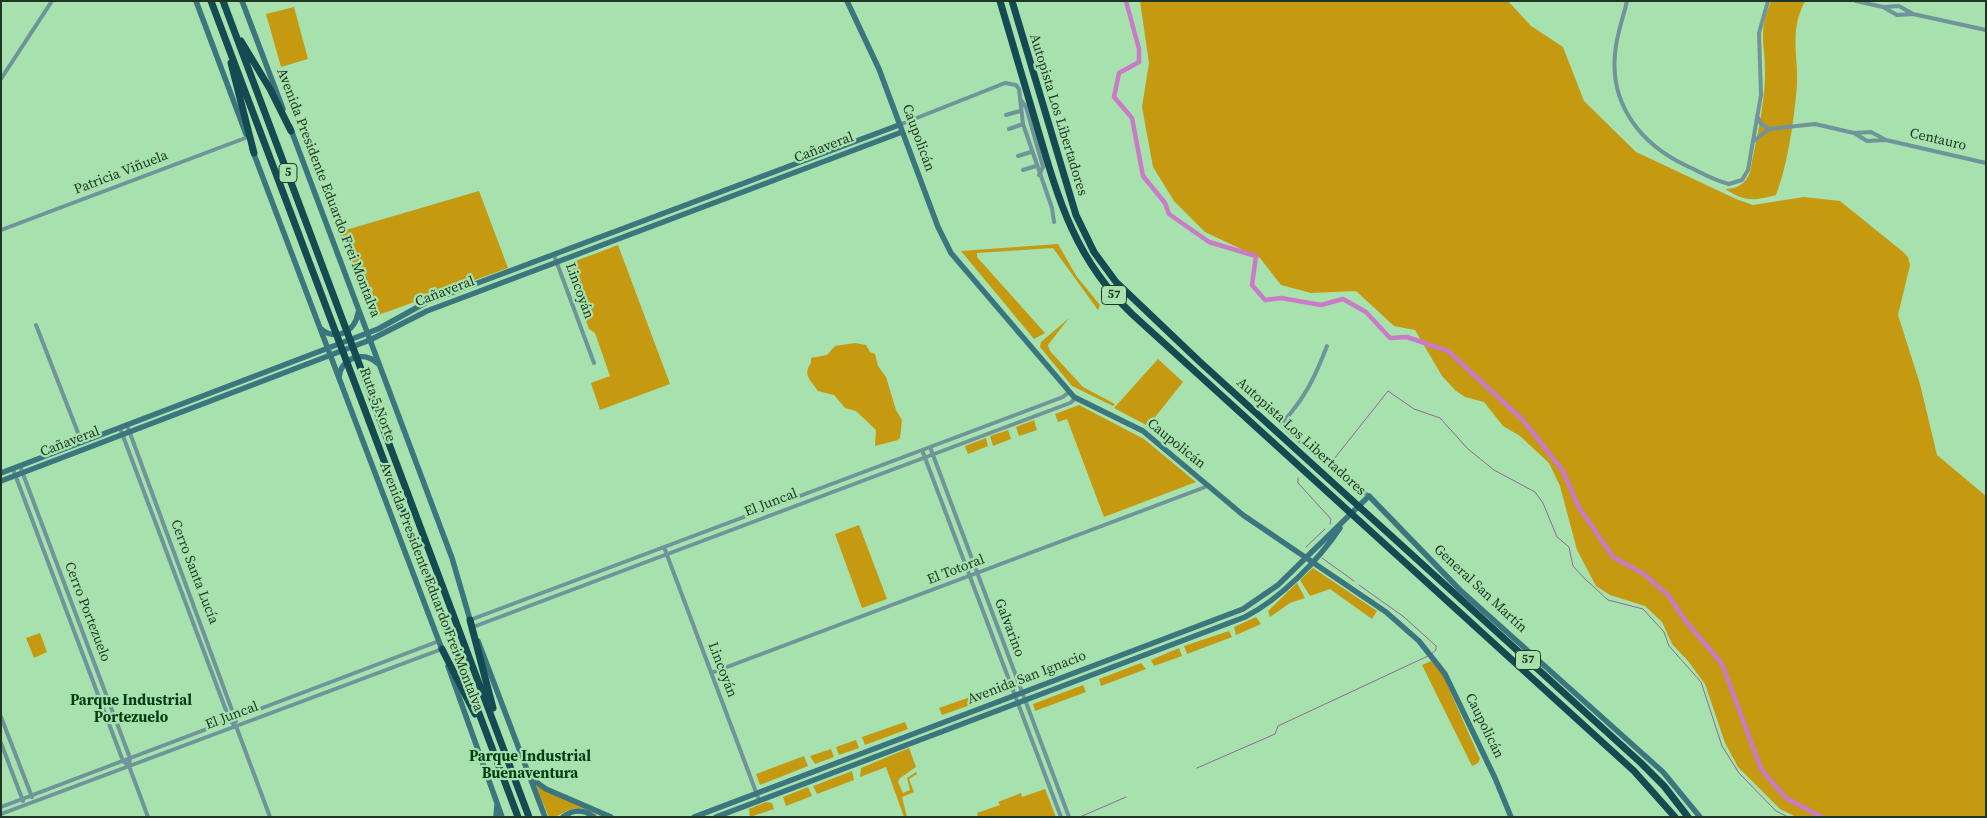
<!DOCTYPE html>
<meta charset="utf-8">
<style>
body{margin:0}
#map{position:relative;width:1987px;height:818px;overflow:hidden;background:#a6e1ae;font-family:"Source Serif 4",serif}
canvas{display:block}
.frame{position:absolute;inset:0;border:2px solid #1e3622;pointer-events:none}
</style>
<div id="map">
<canvas width="1987" height="818"></canvas>
<div class="frame"></div>
</div>
<script>
const context = document.querySelector('canvas').getContext('2d');
context.lineJoin = 'round';
function fillPath(path, color) {
  context.fillStyle = color;
  context.fill(path, 'evenodd');
}
function strokePath(path, color, width, dash) {
  context.strokeStyle = color;
  context.lineWidth = width;
  context.lineCap = dash ? 'butt' : 'round';
  context.setLineDash(dash || []);
  context.stroke(path);
}
function label(font, color, halo, rows, align = 'center') {
  context.font = font + ' "Source Serif 4",serif';
  context.lineWidth = 4.5;
  context.setLineDash([]);
  context.textBaseline = 'middle';
  context.strokeStyle = halo;
  context.fillStyle = color;
  for (const [text, x, y, turn = 0] of rows) {
    context.save();
    context.translate(x, y);
    context.rotate((+turn || 0) * Math.PI / 180);
    context.textAlign = isNaN(turn) ? turn : align;
    if (halo) context.strokeText(text, 0, 0);
    context.fillText(text, 0, 0);
    context.restore();
  }
}
const green = new Path2D(`
 M 1140,1 L 1508,1 L 1531,26 L 1563,47 L 1584,101 L 1636,152 L 1736,199 L 1753,205 L 1804,197 L 1840,201 L 1902,251 L 1908,257 L 1910,265 L 1898,315 L 1920,384 L 1937,455 L 1986,496 L 1986,817 L 1796,817 L 1780,809 L 1738,767 L 1725,743 L 1705,684 L 1688,661 L 1672,644 L 1662,622 L 1645,606 L 1610,595 L 1596,586 L 1577,550 L 1560,486 L 1549,463 L 1520,436 L 1503,426 L 1484,402 L 1465,397 L 1456,391 L 1442,376 L 1415,330 L 1394,326 L 1356,291 L 1311,293 L 1281,285 L 1260,258 L 1205,232 L 1174,201 L 1153,167 L 1142,107 L 1149,63 Z
 M 1805,1 C 1787,35 1801,61 1796,96 C 1793,127 1787,166 1776,195 C 1753,201 1746,202 1725,189 C 1737,189 1746,184 1750,172 C 1756,141 1764,109 1765,77 C 1766,46 1757,33 1771,1 Z
 M 294,7 L 308,59 L 281,67 L 266,14 Z
 M 479,191 L 508,268 L 373,317 L 339,232 Z
 M 1058,244 L 1077,277 L 1100,305 L 1098,310 L 1053,248 L 977,253 L 977,257 L 1045,333 L 1034,339 L 961,251 Z
 M 618,245 L 670,384 L 600,410 L 591,383 L 610,376 L 595,333 L 589,329 L 565,265 Z
 M 1069,318 L 1048,345 L 1050,351 L 1083,387 L 1115,404 L 1113,406 L 1072,386 L 1040,347 L 1041,342 Z
 M 855,343 L 866,345 L 870,352 L 875,354 L 878,366 L 886,377 L 896,410 L 902,420 L 900,438 L 898,440 L 875,446 L 876,430 L 856,411 L 845,408 L 834,395 L 818,391 C 811,380 802,375 811,363 L 811,358 L 827,355 L 835,346 Z
 M 1158,359 L 1183,382 L 1148,426 L 1114,408 Z
 M 1079,405 L 1144,439 L 1196,482 L 1104,517 L 1067,419 L 1058,422 L 1055,414 Z
 M 1034,420 L 1037,430 L 1019,436 L 1016,427 Z
 M 1008,430 L 1011,439 L 993,446 L 990,436 Z
 M 986,438 L 988,446 L 968,454 L 965,446 Z
 M 859,525 L 887,599 L 862,608 L 835,534 Z
 M 1313,568 L 1377,611 L 1372,619 L 1330,589 L 1310,596 L 1300,580 Z
 M 1297,583 L 1305,598 L 1290,603 L 1270,617 L 1268,611 Z
 M 1256,617 L 1261,624 L 1236,635 L 1234,627 Z
 M 1229,631 L 1232,637 L 1187,654 L 1184,646 Z
 M 40,633 L 47,652 L 34,658 L 26,638 Z
 M 1179,648 L 1182,656 L 1154,666 L 1151,660 Z
 M 1431,661 L 1442,673 L 1480,759 L 1478,763 L 1472,766 L 1422,665 Z
 M 1141,663 L 1146,669 L 1101,686 L 1099,679 Z
 M 1083,685 L 1086,692 L 1035,711 L 1033,704 Z
 M 973,696 L 976,703 L 942,715 L 939,708 Z
 M 905,722 L 908,729 L 865,745 L 862,737 Z
 M 856,740 L 859,748 L 839,755 L 836,747 Z
 M 909,748 L 916,767 L 900,778 L 898,782 L 903,793 L 910,790 L 907,778 L 916,772 L 917,774 L 909,779 L 914,792 L 902,797 L 907,817 L 904,817 L 886,767 L 860,777 L 861,768 Z
 M 831,749 L 834,757 L 815,764 L 810,756 Z
 M 804,756 L 808,766 L 760,785 L 756,774 Z
 M 852,771 L 854,780 L 817,794 L 813,786 Z
 M 535,785 L 607,817 C 596,817 591,809 580,808 C 567,807 562,817 549,817 Z
 M 808,787 L 812,796 L 786,806 L 783,797 Z
 M 1045,789 L 1056,817 L 978,817 L 977,813 L 1000,805 L 998,802 L 1021,793 L 1022,797 Z
 M 766,802 L 772,803 L 774,809 L 750,817 L 749,809 Z`);
const stream = new Path2D(`
 M 1334,459 L 1388,391 L 1414,409 L 1440,418 L 1468,449 L 1494,470 L 1535,492 L 1543,503 L 1557,537 L 1569,547 L 1573,566 L 1585,579 L 1608,600 L 1643,609 L 1664,632 L 1669,646 L 1701,682 L 1722,746 L 1739,773 L 1776,811 L 1788,817
 M 1298,478 L 1298,483 L 1331,519 L 1330,524
 M 1306,547 L 1325,529
 M 1322,558 L 1354,581
 M 1359,585 L 1404,617 L 1436,646 L 1436,650 L 1431,654
 M 1197,768 L 1275,734 L 1278,726 L 1428,656
 M 1080,817 L 1126,797`);
const canal = new Path2D(`
 M 1126,1 L 1139,49 L 1139,62 L 1119,73 L 1114,97 L 1132,118 L 1143,176 L 1165,203 L 1169,214 L 1209,242 L 1256,256 L 1252,285 L 1265,300 L 1281,298 L 1321,305 L 1343,299 L 1366,312 L 1390,338 L 1407,337 L 1448,351 L 1523,420 L 1563,471 L 1578,506 L 1613,557 L 1644,574 L 1669,596 L 1684,619 L 1722,664 L 1761,769 L 1786,798 L 1822,817`);
const street = new Path2D(`
 M 1627,1 C 1623,19 1616,36 1615,54 C 1610,106 1642,145 1687,166 C 1700,172 1715,181 1729,184 L 1742,180 L 1748,170 L 1761,95 L 1759,33 L 1768,1
 M 1856,1 L 1883,7 L 1899,6 L 1913,14 L 1986,30
 M 1883,7 L 1897,15 L 1913,14
 M 1,79 L 52,1
 M 1020,99 L 1026,107 L 1043,167 L 1039,175
 M 1006,115 L 1020,111
 M 1757,116 L 1761,124 L 1769,129
 M 899,125 L 1005,83 L 1016,85 L 1019,89 L 1023,124 L 1052,208 L 1054,222
 M 1009,129 L 1023,124
 M 1854,133 L 1867,141 L 1886,140
 M 1754,141 L 1769,129 L 1815,124 L 1854,133 L 1871,132 L 1886,140 L 1986,163
 M 1018,156 L 1031,152
 M 1023,170 L 1036,166
 M 1,230 L 248,137
 M 554,255 L 594,363
 M 36,325 L 82,443
 M 1327,346 C 1315,377 1306,396 1284,421 L 1283,426 L 1312,452 L 1369,496
 M 127,425 L 236,721
 M 120,428 L 230,721 L 236,726 L 270,817
 M 930,447 L 1069,817
 M 922,450 L 1061,817
 M 20,466 L 130,758 L 129,766
 M 13,469 L 123,761 L 129,766 L 148,817
 M 664,547 L 759,800
 M 470,620 L 1063,397 L 1069,392
 M 473,627 L 1070,403 L 1076,398
 M 711,673 L 1208,486
 M 1,717 L 32,797
 M 1,743 L 23,801
 M 1,807 L 439,641
 M 1,814 L 442,649`);
const secondary = new Path2D(`
 M 196,1 L 246,134
 M 242,1 L 283,109
 M 847,1 L 879,69 L 938,227 L 951,253 L 1074,397 L 1143,431 L 1243,515 L 1386,612 L 1419,641 L 1445,674 L 1495,778 L 1511,817
 M 290,127 L 452,558 L 471,623
 M 252,149 L 443,652
 M 320,328 C 335,342 355,332 358,313
 M 339,378 C 340,358 363,350 377,363
 M 1,473 L 378,329 L 427,302 L 899,125
 M 1,481 L 370,340 L 427,311 L 902,132
 M 478,641 L 545,817
 M 448,666 L 502,817
 M 532,779 L 546,789 L 611,817
 M 496,817 L 497,805
 M 563,817 C 573,809 584,809 594,817
 M 694,817 L 1243,609 L 1278,585 L 1369,496 L 1460,590 L 1663,772 L 1700,817
 M 716,817 L 1245,617 C 1280,599 1318,561 1340,528`);
const highway = new Path2D(`
 M 211,1 L 518,817
 M 223,1 L 529,817
 M 1000,1 C 1013,44 1025,87 1038,130 C 1059,202 1076,260 1132,314 L 1634,771 L 1675,817
 M 1012,1 L 1076,215 L 1094,252 L 1116,282 L 1200,362 L 1641,763 L 1664,786 L 1688,817
 M 241,41 L 270,89 L 291,131
 M 231,63 L 254,153
 M 470,620 L 493,708
 M 442,649 L 475,714`);
const shields = [
 [288,173,18],
 [1114,295,25],
 [1528,660,25]
];
const shieldNames = [
 ["5",288,173],
 ["57",1114,295],
 ["57",1528,660]
];
const streetNames = [
 ["Autopista Los Libertadores",1058,115,73],
 ["Caupolicán",918,138,70],
 ["Centauro",1938,140,13],
 ["Cañaveral",824,148,-21],
 ["Patricia Viñuela",121,173,-21],
 ["Avenida Presidente Eduardo Frei Montalva",328,193,69],
 ["Lincoyán",579,291,70],
 ["Cañaveral",445,292,-21],
 ["Ruta 5 Norte",377,405,69],
 ["Autopista Los Libertadores",1301,437,42],
 ["Cañaveral",70,442,-21],
 ["Caupolicán",1176,444,39],
 ["El Juncal",771,503,-21],
 ["El Totoral",956,570,-21],
 ["Cerro Santa Lucía",194,572,69],
 ["Avenida Presidente Eduardo Frei Montalva",431,587,69],
 ["General San Martín",1480,589,43],
 ["Cerro Portezuelo",87,612,69],
 ["Galvarino",1009,628,69],
 ["Lincoyán",722,670,69],
 ["Avenida San Ignacio",1027,678,-21],
 ["El Juncal",232,716,-21],
 ["Caupolicán",1484,726,64]
];
const neighbourhoodNames = [
 ["Parque Industrial",131,701],
 ["Portezuelo",131,718],
 ["Parque Industrial",530,757],
 ["Buenaventura",530,774]
];
fillPath(green, '#c59a11');
strokePath(stream, '#966696', 1);
strokePath(canal, '#ca7ac7', 4.5);
strokePath(street, '#6f949a', 4);
strokePath(secondary, '#3b767f', 5.5);
strokePath(highway, '#144a51', 7);
for (const [x, y, w] of shields) {
  const box = new Path2D();
  box.roundRect(x - w / 2, y - 9.5, w, 19, 4);
  context.fillStyle = '#a6e1ae';
  context.fill(box);
  strokePath(box, '#1e3622', 1);
}
label('bold 12px', '#1e3622', null, shieldNames);
label('14px', '#1e3622', '#a6e1ae', streetNames);
label('bold 15px', '#003d13', '#a6e1ae', neighbourhoodNames);
</script>
